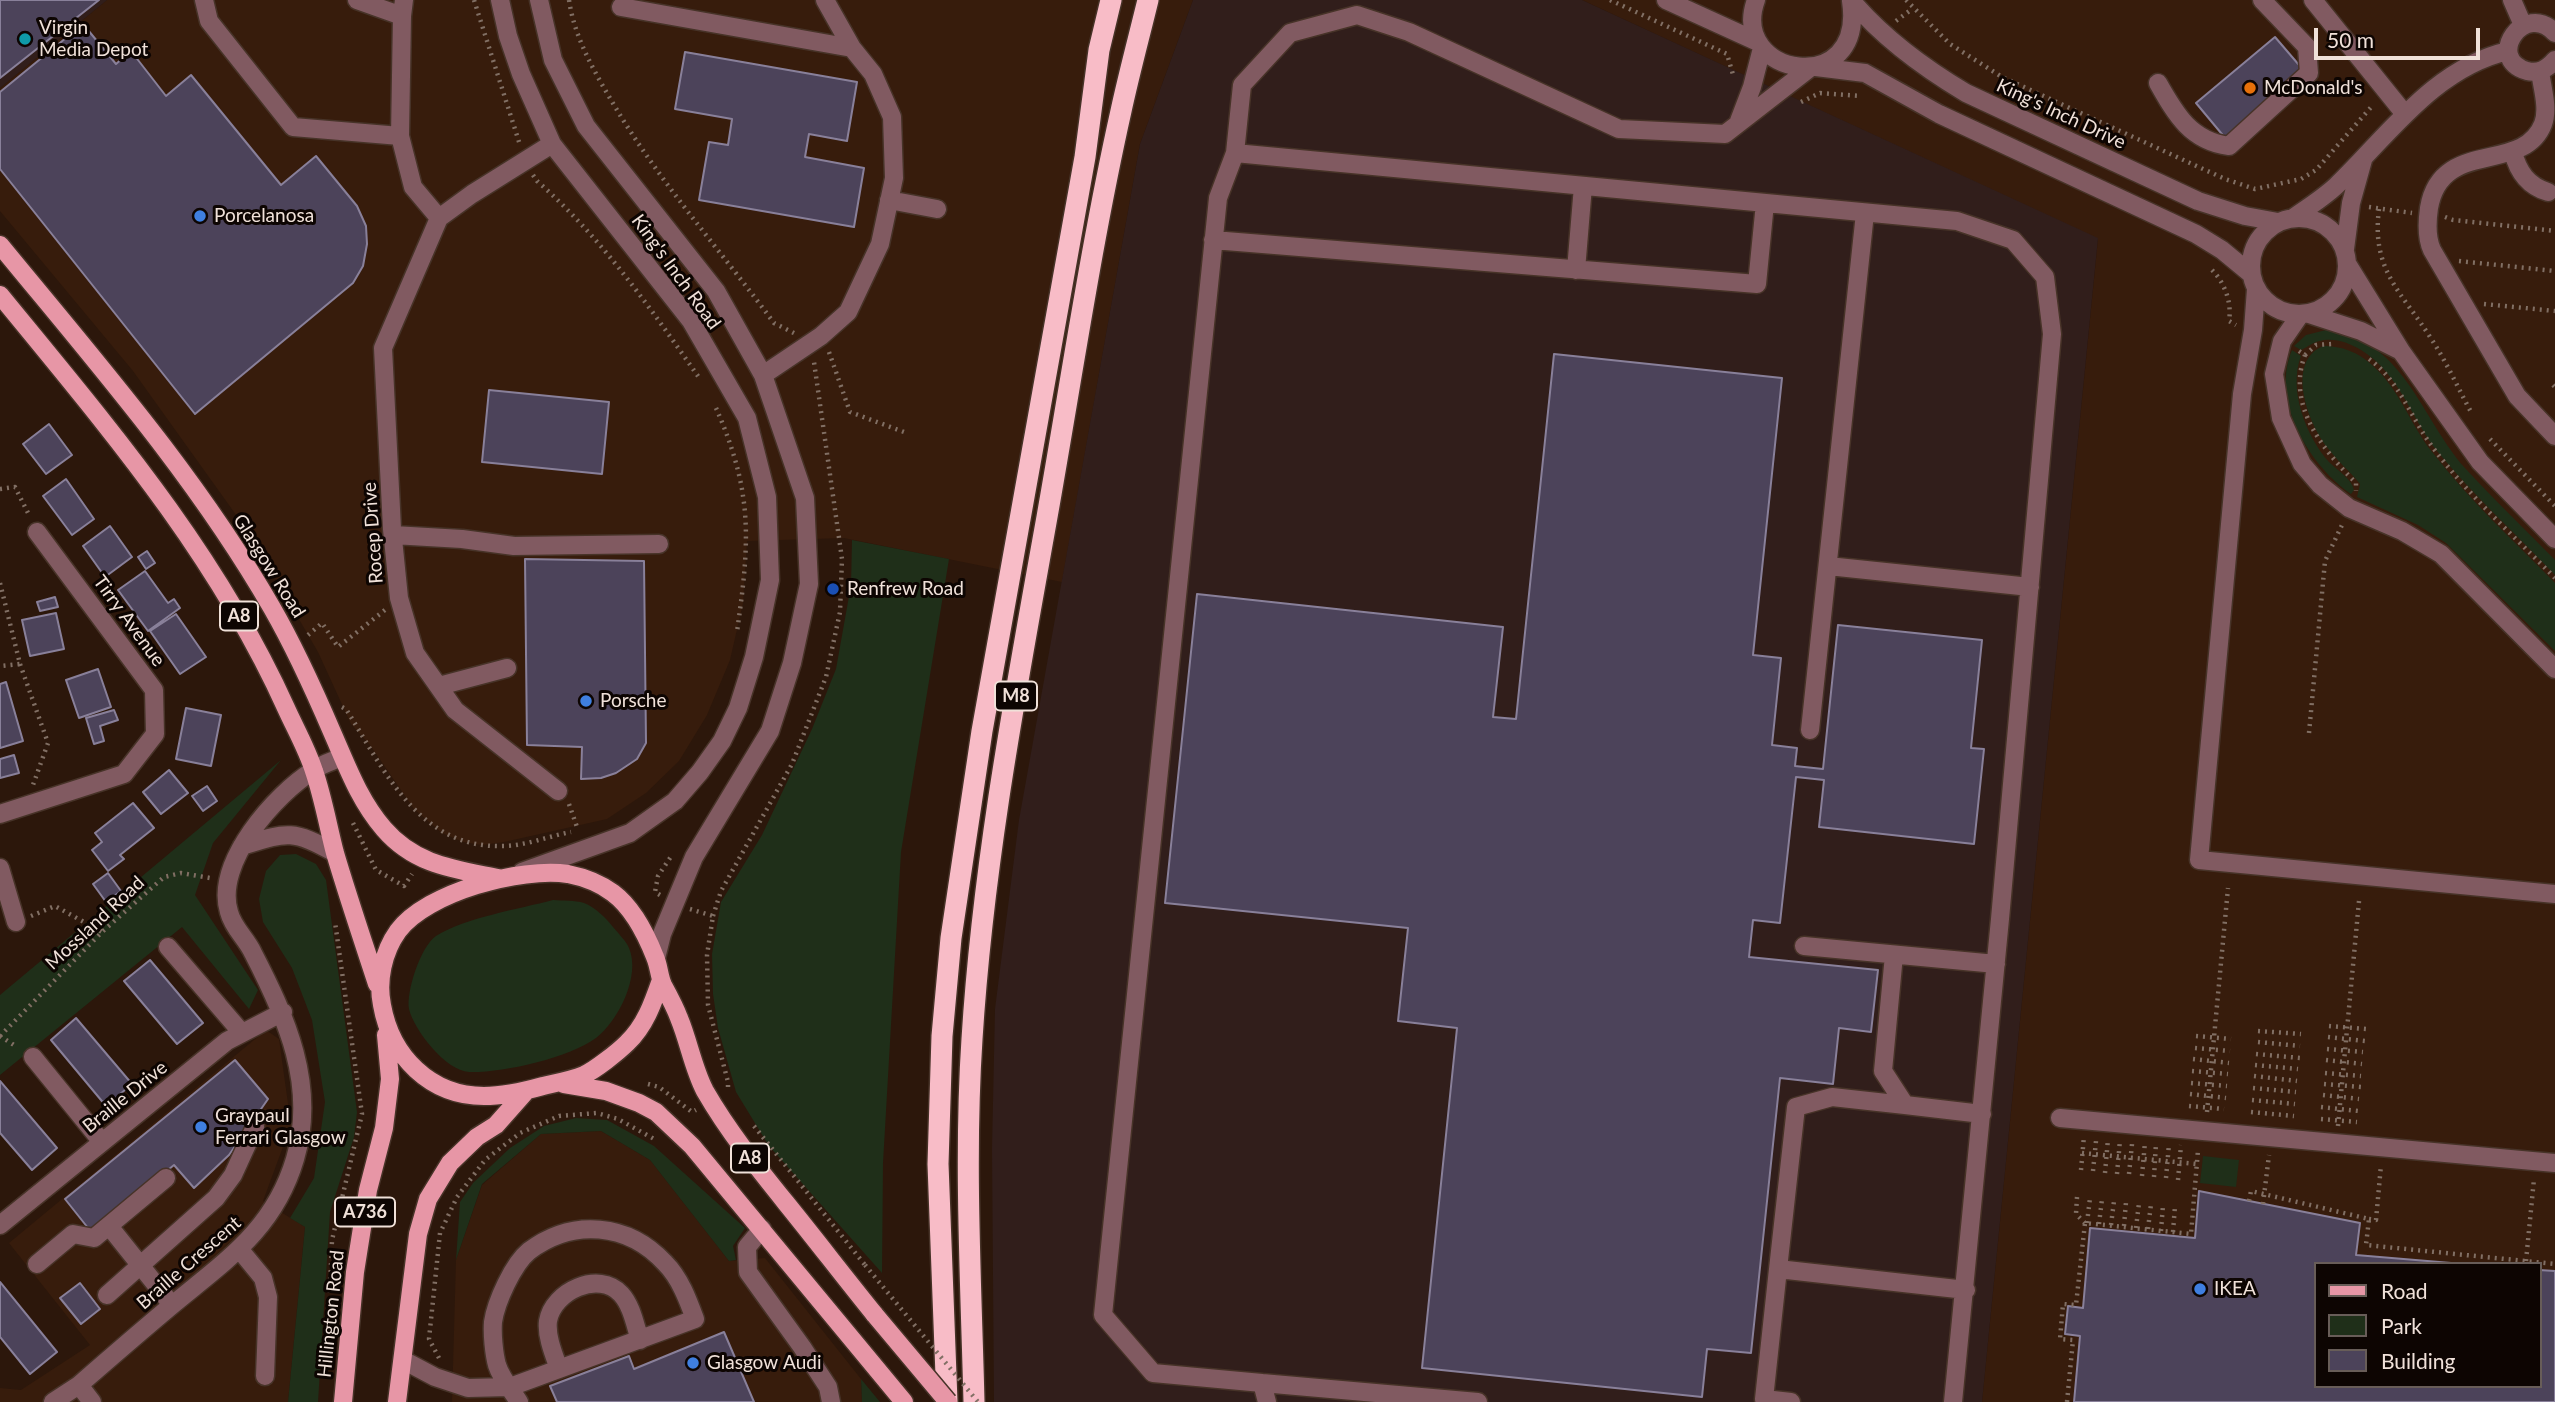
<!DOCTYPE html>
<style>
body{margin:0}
#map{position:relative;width:2555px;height:1402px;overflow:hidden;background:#2c170b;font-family:Lato,sans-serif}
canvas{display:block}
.legend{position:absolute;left:2314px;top:1262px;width:228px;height:126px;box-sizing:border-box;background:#0d0502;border:2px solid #685d58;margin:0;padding:9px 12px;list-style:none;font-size:21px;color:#f0e1d9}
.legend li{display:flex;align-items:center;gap:14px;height:35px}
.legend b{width:35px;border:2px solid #685d58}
.scale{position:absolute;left:2314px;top:28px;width:166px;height:32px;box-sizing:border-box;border:4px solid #f0e1d9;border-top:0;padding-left:9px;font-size:21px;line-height:24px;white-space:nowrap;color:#f0e1d9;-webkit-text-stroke:5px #0d0502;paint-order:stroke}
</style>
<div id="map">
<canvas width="2555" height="1402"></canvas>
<ul class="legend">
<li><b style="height:9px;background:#e796a6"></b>Road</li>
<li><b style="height:19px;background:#1f2f19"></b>Park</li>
<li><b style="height:19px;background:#4c435a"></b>Building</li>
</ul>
<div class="scale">50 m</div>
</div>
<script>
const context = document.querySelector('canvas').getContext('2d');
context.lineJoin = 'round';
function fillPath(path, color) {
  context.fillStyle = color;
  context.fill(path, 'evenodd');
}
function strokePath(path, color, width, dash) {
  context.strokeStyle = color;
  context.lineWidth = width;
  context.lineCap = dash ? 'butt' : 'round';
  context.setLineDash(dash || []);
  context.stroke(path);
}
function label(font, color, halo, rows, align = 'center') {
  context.font = font + ' Lato,sans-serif';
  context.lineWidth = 6;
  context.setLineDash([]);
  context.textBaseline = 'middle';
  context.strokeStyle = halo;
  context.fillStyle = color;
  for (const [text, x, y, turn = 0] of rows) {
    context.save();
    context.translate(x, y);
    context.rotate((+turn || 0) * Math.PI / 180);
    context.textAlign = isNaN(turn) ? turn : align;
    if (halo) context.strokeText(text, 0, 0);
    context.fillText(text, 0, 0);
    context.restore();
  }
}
const built = new Path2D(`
 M 107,0 L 1193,0 L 1140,144 L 1062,582 L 844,538 L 747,541 L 743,603 L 730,660 L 707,715 L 679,761 L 646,793 L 607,819 L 504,842 L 482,845 L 463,842 L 442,833 L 414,809 L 370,745 L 351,724 L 318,652 L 249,533 L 133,371 L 0,211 L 0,88 Z
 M 1582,0 L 2555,0 L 2555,1402 L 1982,1402 L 2098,239 ZM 2315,1264 L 2539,1264 L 2539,1386 L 2315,1386 Z
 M 266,1030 L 279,1039 L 291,1125 L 263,1201 L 305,1227 L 288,1402 L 0,1402 L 0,1388 L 21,1390 L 90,1345 L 9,1243 Z
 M 601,1131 L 650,1160 L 729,1261 L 765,1258 L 861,1379 L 862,1402 L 452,1402 L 456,1260 L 482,1185 L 541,1134 Z`);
const industrial = new Path2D(`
 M 0,0 L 107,0 L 0,88 Z
 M 1193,0 L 1582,0 L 2098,238 L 1982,1402 L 994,1402 L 992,1149 L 995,1009 L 1019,820 L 1140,144 Z`);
const green = new Path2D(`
 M 2326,330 C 2404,339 2420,417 2465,468 C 2493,499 2525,529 2555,560 L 2555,575 C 2516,534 2473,495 2437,451 C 2410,417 2400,374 2361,350 C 2350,343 2333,337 2320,341 C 2313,342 2308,347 2301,350 L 2294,346 L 2306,335 Z
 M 2323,346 C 2342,346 2358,352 2372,365 C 2400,389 2410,425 2433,453 C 2469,500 2514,541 2555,583 L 2555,651 L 2446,543 L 2418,525 L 2357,497 L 2360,484 C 2350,471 2337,461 2327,447 C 2308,423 2285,362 2323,346 Z
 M 2292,350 L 2301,356 C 2288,390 2306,436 2329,462 C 2337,470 2352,479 2354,490 L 2351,494 C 2310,466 2270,401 2292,350 Z
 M 852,540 L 949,559 L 901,852 L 883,1163 L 882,1273 L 769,1146 L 736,1092 L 718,1028 L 713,994 L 712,954 L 721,902 L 762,835 L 812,729 L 836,669 L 851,585 Z
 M 281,760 L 213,843 L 195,895 L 258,990 L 249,1009 L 182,927 L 0,1075 L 0,995 Z
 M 296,854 L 316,864 L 326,880 L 357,1112 L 354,1137 L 330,1212 L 318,1402 L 288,1402 L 305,1227 L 290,1218 L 314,1178 L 325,1102 L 312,1020 L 292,968 L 263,922 L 259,899 L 266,871 L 280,855 Z
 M 553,900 C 563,901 575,900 584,903 C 595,907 606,918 613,927 C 618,933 626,941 629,948 C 641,976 618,1021 596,1038 C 569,1058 502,1073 469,1072 C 446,1071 414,1030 409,1009 C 406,991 421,946 436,936 C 464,918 519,909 553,900 Z
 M 576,1118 L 607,1120 L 654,1146 L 745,1228 L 733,1246 L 736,1260 L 729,1261 L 650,1160 L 601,1131 L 541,1134 L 482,1184 L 456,1260 L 460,1202 L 473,1183 L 510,1148 L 544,1126 Z
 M 2203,1156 L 2239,1160 L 2236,1187 L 2200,1183 Z
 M 861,1379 L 880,1402 L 862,1402 Z`);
const building = new Path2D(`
 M 0,0 L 99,0 L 0,78 Z
 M 83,24 L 116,64 L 131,51 L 166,96 L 191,75 L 281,185 L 316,156 L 357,206 L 366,226 L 367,244 L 363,266 L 353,283 L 195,414 L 0,169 L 0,92 Z
 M 2275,37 L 2305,72 L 2226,139 L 2196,103 Z
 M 685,52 L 857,82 L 847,141 L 809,134 L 805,157 L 864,168 L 854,227 L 699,200 L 709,142 L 728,145 L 732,119 L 675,109 Z
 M 1554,354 L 1782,378 L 1753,655 L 1781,658 L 1772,745 L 1797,748 L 1795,766 L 1823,769 L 1838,625 L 1982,640 L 1971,748 L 1984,749 L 1974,844 L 1819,827 L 1824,780 L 1796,777 L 1780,923 L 1753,920 L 1749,957 L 1878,970 L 1871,1032 L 1839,1028 L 1833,1084 L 1780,1078 L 1751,1353 L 1707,1349 L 1702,1397 L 1422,1368 L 1457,1028 L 1398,1021 L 1408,928 L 1165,903 L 1197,594 L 1503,627 L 1493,717 L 1516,719 Z
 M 489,390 L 609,402 L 602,474 L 482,462 Z
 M 49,424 L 72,455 L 46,474 L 23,444 Z
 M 66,479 L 94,519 L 72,535 L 43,496 Z
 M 110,526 L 132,557 L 105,577 L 83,546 Z
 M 147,551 L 155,563 L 146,569 L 138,557 Z
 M 525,559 L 644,561 L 646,743 L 637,759 L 616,773 L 601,778 L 581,779 L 582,747 L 527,745 Z
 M 145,571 L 168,603 L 174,599 L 180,608 L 148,631 L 118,590 Z
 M 55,597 L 58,607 L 40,611 L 37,602 Z
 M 56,613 L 64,649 L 30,656 L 22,620 Z
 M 176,614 L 206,657 L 180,674 L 150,631 Z
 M 98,669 L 111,707 L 79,718 L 66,680 Z
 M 6,682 L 23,741 L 0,748 L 0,684 Z
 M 186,708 L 221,715 L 211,766 L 176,759 Z
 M 114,710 L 118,720 L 100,726 L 104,741 L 94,744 L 86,718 Z
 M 14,755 L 19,773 L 0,778 L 0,759 Z
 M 169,770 L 188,793 L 161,814 L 143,792 Z
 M 207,786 L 217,801 L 203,811 L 192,796 Z
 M 133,803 L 154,828 L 120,855 L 124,859 L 108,871 L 92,850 L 102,842 L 95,833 Z
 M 108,873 L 121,891 L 106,902 L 93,884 Z
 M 150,960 L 203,1023 L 177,1044 L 124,981 Z
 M 76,1018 L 132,1084 L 106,1106 L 51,1040 Z
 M 235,1060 L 268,1099 L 229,1155 L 194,1188 L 174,1165 L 92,1233 L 65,1199 Z
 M 0,1081 L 57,1148 L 32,1170 L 0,1133 Z
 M 2199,1191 L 2360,1223 L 2356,1255 L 2463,1264 L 2315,1264 L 2315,1386 L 2539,1386 L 2539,1270 L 2555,1271 L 2555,1402 L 2074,1402 L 2080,1336 L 2065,1334 L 2068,1306 L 2083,1308 L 2090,1228 L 2195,1238 Z
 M 0,1282 L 57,1352 L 30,1374 L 0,1337 Z
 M 80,1283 L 100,1309 L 81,1324 L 60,1298 Z
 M 724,1332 L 754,1402 L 557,1402 L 550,1386 L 629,1356 L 634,1369 Z`);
const path = new Path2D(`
 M 474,0 L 520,145
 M 569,0 C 574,34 590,64 607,93 C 654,176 718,247 774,323 L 794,333
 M 1610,0 L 1727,54 L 1734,78
 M 1906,0 L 1950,44 L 2002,77 L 2225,179 L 2255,189 L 2301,179 L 2316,170 L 2373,105
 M 1896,21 L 1912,9
 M 1801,102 L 1820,93 L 1861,96
 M 533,175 L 537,181 C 602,238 651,309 700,379
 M 2369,207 L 2412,213
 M 2379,209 C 2371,271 2402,292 2432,340 C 2447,363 2458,388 2471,412
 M 2445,217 L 2453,220 L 2555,231
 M 2459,261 L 2555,271
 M 2212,270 C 2225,283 2232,303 2229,321 L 2236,325
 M 2484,304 L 2555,311
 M 2299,351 L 2305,355 C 2286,405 2323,450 2356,483 L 2356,491
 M 829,352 L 850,412 L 904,432
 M 2305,355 L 2316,345 L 2332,344
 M 2369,359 C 2400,381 2411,419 2434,449 C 2469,496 2514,536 2555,578
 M 2553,385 L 2555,387
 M 716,408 C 728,435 739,467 743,496 C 750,541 743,588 737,632
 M 2490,439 L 2555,506
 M 0,489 L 15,487 L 30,517
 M 0,583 L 20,664 L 0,666
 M 308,635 L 322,623 L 338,647 L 385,610
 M 20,664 L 48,743 L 33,785
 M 342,707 L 346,709 C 384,769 418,849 503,846 C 525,846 549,836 571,832
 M 2309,733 L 2325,561 L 2342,525
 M 569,804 L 578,830
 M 353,823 L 376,870 L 404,886 L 412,874
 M 660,895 L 655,892 L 658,876 L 672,855
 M 690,909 L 713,916 L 707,955 L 708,1005 L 728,1082 L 728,1091
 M 31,916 L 55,906 L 102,932
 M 713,916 L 721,891 L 792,764 L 826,677 L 840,612 L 842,559 L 814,362
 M 2329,1026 L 2366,1029
 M 2258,1031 L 2301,1034
 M 0,1036 L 102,932 L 164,877 L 181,873 L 210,878
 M 0,1036 L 17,1047
 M 2196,1036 L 2231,1039
 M 2328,1037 L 2365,1041
 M 2258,1042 L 2300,1046
 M 2195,1048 L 2230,1051
 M 2327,1049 L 2363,1052
 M 2256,1054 L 2300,1058
 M 2193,1059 L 2229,1063
 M 2326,1060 L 2362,1064
 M 2255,1065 L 2298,1069
 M 2192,1071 L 2228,1074
 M 2325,1073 L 2361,1076
 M 2254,1076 L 2297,1081
 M 2191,1083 L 2227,1086
 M 648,1084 L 659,1087 L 692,1112 L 696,1110
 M 2324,1084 L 2361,1087
 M 2253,1088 L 2296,1092
 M 2190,1094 L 2226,1098
 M 2323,1095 L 2359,1099
 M 2252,1100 L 2295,1104
 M 2189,1106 L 2224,1109
 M 2321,1107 L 2359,1111
 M 2207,1112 L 2228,888
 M 2251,1112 L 2294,1116
 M 2321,1119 L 2357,1122
 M 754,1126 L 865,1265
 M 2338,1126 L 2359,901
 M 2082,1153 L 2197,1164
 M 2081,1170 L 2084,1136
 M 2093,1171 L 2096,1141
 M 2105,1173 L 2108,1139
 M 2117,1174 L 2120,1140
 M 2129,1174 L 2132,1144
 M 2142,1176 L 2145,1142
 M 2154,1177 L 2156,1143
 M 2166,1178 L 2169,1144
 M 2178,1180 L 2181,1145
 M 2077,1197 L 2076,1214 L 2085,1223
 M 2249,1201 L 2251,1191 L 2369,1219 L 2366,1245 L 2555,1264
 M 2263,1204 L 2269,1155
 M 2369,1219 L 2376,1220 L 2381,1165
 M 2087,1223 L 2090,1198
 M 2099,1224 L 2102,1199
 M 2111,1225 L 2114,1201
 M 2124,1226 L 2126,1202
 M 2136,1228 L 2139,1203
 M 2148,1229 L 2151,1204
 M 2161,1231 L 2163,1205
 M 2173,1232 L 2175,1206
 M 2526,1261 L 2534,1179
 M 329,1314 L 332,1240 L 362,1114 L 335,922
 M 439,1358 L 429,1339 L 440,1233 L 457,1197 L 485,1160 L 520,1133 L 559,1116 L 597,1113 L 618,1119 L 656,1140
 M 2067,1402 L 2073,1340 L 2060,1339 L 2063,1304 L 2076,1305 L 2085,1223 L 2191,1234 L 2198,1150`);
const minor = new Path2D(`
 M 204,0 L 209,21 L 293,127 L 400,136
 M 357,0 L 402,16
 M 404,0 L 402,16 L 400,136 L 413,187 L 439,218 L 383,348 L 392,529 L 399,598 L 415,653 L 455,710 L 558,791
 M 500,0 L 508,36 L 521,74 L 552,144 L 691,321 L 747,418 L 767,497 L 770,580 L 754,657 L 738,708 L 722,741 L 700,772 L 675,801 L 630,833 L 522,872
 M 539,0 L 553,60 L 586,126 L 716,291 L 763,375 L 805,498 L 809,584 L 792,663 L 770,731 L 694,857 L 662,934 L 656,958
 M 1666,0 L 1758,42
 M 1756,0 C 1728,77 1866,100 1851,1
 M 1851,0 C 1883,38 1924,68 1966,93 L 2198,201 L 2245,216 L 2278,222
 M 2313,0 L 2404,113
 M 2512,0 L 2522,23
 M 621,7 L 852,48
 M 2555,33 C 2525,0 2484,58 2527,71 C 2539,74 2547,69 2555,60
 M 1816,67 L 1865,73 L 1939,114 L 2196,234 L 2222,250 L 2251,274
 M 2540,71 C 2542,88 2549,108 2543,124 C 2523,175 2441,137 2429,208 C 2427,222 2426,237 2432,250 L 2517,396 L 2555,436
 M 2158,83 C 2176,115 2191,141 2229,146 L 2309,73 L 2307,47 L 2262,0
 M 1739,121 L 1752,87 L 1762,48
 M 2513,152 C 2518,172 2528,186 2548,192
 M 1235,153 L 1242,85 L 1290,33 L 1357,15 L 1409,32 L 1619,129 L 1725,134 L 1810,68
 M 889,200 L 937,209
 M2251 266a48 48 0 1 1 96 0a48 48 0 1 1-96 0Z
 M 439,218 L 472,194 L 552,144
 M 2293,218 C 2307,208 2323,198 2336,186 C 2388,136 2434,68 2508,51
 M 1213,240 L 1757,284 L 1765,203
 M 2345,249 L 2351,203 L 2363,160
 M 2348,265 L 2401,351 L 2480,462 L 2555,539
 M 1576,270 L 1583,186
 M 2256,289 L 2253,330 L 2242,394 L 2199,860 L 2555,894
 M 2309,314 L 2361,331 L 2401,351
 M 2300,315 L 2282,341 L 2274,374 L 2281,418 L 2302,464 L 2320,485 L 2349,508 L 2402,531 L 2441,554 L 2555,669
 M 763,375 L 821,336 L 848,312 L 880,244 L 894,178 L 892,117 L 873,74 L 852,48 L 825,0
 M 393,535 L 462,539 L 514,546 L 659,544
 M 1828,566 L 2030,587
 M 439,686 L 507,668
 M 1810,730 L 1865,213
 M 0,814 L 124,774 L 155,734 L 154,690 L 37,532
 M 242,846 C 287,832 292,829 335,853
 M 0,868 L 16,922
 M 1804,946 L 1996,964
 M 168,947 L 242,1033
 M 1894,955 L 1883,1071 L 1905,1105 L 1982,1114
 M 33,1057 L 102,1142
 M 2060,1118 L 2555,1163
 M 0,1225 L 227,1041 L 283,1012
 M 109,1226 L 172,1305
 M 762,1229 L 747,1247 L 748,1272 L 802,1347 L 828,1387 L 831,1402
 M 240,1250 L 263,1278 L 268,1297 L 265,1376
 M 37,1264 L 73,1234 L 94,1238 L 166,1178
 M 1778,1269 L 1796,1107 L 1832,1097 L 1905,1105
 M 107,1295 L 216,1198 L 233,1175 L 255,1127
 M 403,1360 L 435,1377 L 468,1388 L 510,1387 L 695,1319 C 688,1300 680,1278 665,1263 C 628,1223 573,1218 529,1251 C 513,1264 496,1302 493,1322 C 492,1334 494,1354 497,1365 C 501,1378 512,1391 519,1402
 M 559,1369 C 554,1355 546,1336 548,1321 C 553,1291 599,1270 621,1294 C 632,1306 635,1325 640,1340
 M 1262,1383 L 1478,1402
 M 79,1385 L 92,1402
 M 53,1402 L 79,1385 C 110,1358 140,1332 171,1306 C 225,1261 274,1230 295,1159 C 317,1085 286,1017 253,953 C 246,938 233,928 229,912 C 214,863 275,794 314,770 C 322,764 333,761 342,757
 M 1267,1402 L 1262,1383 L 1153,1373 L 1103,1315 L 1218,198 L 1235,153 L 1957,221 L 2013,240 L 2045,277 L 2052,334 L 2000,919 L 1953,1402
 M 1791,1402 L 1764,1399 L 1778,1269 L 1966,1290`);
const major = new Path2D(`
 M 0,245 C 96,362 196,476 272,608 C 295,648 314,690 332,732 C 347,766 359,800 384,829 C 415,865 454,869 498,878
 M 0,295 C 107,426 215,551 286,708 C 295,728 307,749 314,771 C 323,797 328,826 335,853 C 348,897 363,941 377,984
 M 661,980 C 653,1003 645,1026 627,1043 C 618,1052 595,1070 584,1075 C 572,1080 556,1083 543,1086 C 525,1091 504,1096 484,1096 C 430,1096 391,1056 382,1005 C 377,981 383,952 398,931 C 427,892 521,867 568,874 C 583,877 601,884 613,893 C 633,908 646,934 655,957 C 659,966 659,976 663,985 C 669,996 675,1007 679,1018 C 689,1042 693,1068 705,1091 C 728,1131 757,1167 786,1203 C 816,1240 845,1278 875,1315
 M 564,1084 L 606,1091 L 639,1103 L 656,1112 L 692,1146 L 904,1402
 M 343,1402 L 355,1272 L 368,1190 L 384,1128 L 390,1079 L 386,1035
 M 397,1402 L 418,1234 L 428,1199 L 450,1163 L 477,1137 L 496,1125 L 527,1090`);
const highway = new Path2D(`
 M 947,1402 L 938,1164 L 942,1036 L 951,938 L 982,731 L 1085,157 L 1099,50 L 1111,0
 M 974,1402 C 971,1281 964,1160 972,1039 C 983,863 1016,690 1047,517 C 1071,382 1091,245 1121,111 C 1129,74 1139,37 1148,0`);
const pathBridge = new Path2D(`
 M 865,1265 L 978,1402`);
const majorBridge = new Path2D(`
 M 875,1315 L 948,1402`);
const markers = [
 [25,39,7,"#0f9aa8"],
 [2250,88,7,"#e8710a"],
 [200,216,7,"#3f7fe0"],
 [833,589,7,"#1a4fb4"],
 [586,701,7,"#3f7fe0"],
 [201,1127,7,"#3f7fe0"],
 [2200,1289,7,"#3f7fe0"],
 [693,1363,7,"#3f7fe0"]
];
const shields = [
 [239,616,38],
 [1016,696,42],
 [750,1158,38],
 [365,1212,60]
];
const shieldNames = [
 ["A8",239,616],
 ["M8",1016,696],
 ["A8",750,1158],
 ["A736",365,1212]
];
const poiNames = [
 ["Virgin",39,28],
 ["Media Depot",39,50],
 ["McDonald's",2264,88],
 ["Porcelanosa",214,216],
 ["Renfrew Road",847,589],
 ["Porsche",600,701],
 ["Graypaul",215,1116],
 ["Ferrari Glasgow",215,1138],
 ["IKEA",2214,1289],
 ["Glasgow Audi",707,1363]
];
const streetNames = [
 ["King's Inch Drive",2061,114,25],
 ["King's Inch Road",676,272,54],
 ["Rocep Drive",373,533,-94],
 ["Glasgow Road",269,566,58],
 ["Tirry Avenue",129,621,54],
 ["Mossland Road",95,923,-43],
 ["Braille Drive",125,1097,-39],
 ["Braille Crescent",189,1263,-41],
 ["Hillington Road",331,1314,-84]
];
fillPath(built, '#371c0c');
fillPath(industrial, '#311e1b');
fillPath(green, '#1f2f19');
fillPath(building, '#4c435a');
strokePath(building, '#89809a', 2);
strokePath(minor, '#473328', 21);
strokePath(major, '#473328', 21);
strokePath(highway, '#473328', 24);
strokePath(path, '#816f64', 4.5, [2, 5]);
strokePath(minor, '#815a61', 18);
strokePath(major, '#e796a6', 18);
strokePath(highway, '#f8bcc7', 21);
strokePath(majorBridge, '#473328', 21, []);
strokePath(pathBridge, '#816f64', 4.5, [2, 5]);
strokePath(majorBridge, '#e796a6', 18);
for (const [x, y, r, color] of markers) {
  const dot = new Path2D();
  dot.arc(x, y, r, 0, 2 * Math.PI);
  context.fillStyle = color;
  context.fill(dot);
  strokePath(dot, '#0d0502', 2.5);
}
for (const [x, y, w] of shields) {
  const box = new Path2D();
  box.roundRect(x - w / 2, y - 14.5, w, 29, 5);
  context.fillStyle = '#0d0502';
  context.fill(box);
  strokePath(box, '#f0e1d9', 2);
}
label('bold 18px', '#f0e1d9', null, shieldNames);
label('19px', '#f0e1d9', '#0d0502', poiNames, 'left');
label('19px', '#f0e1d9', '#0d0502', streetNames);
</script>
